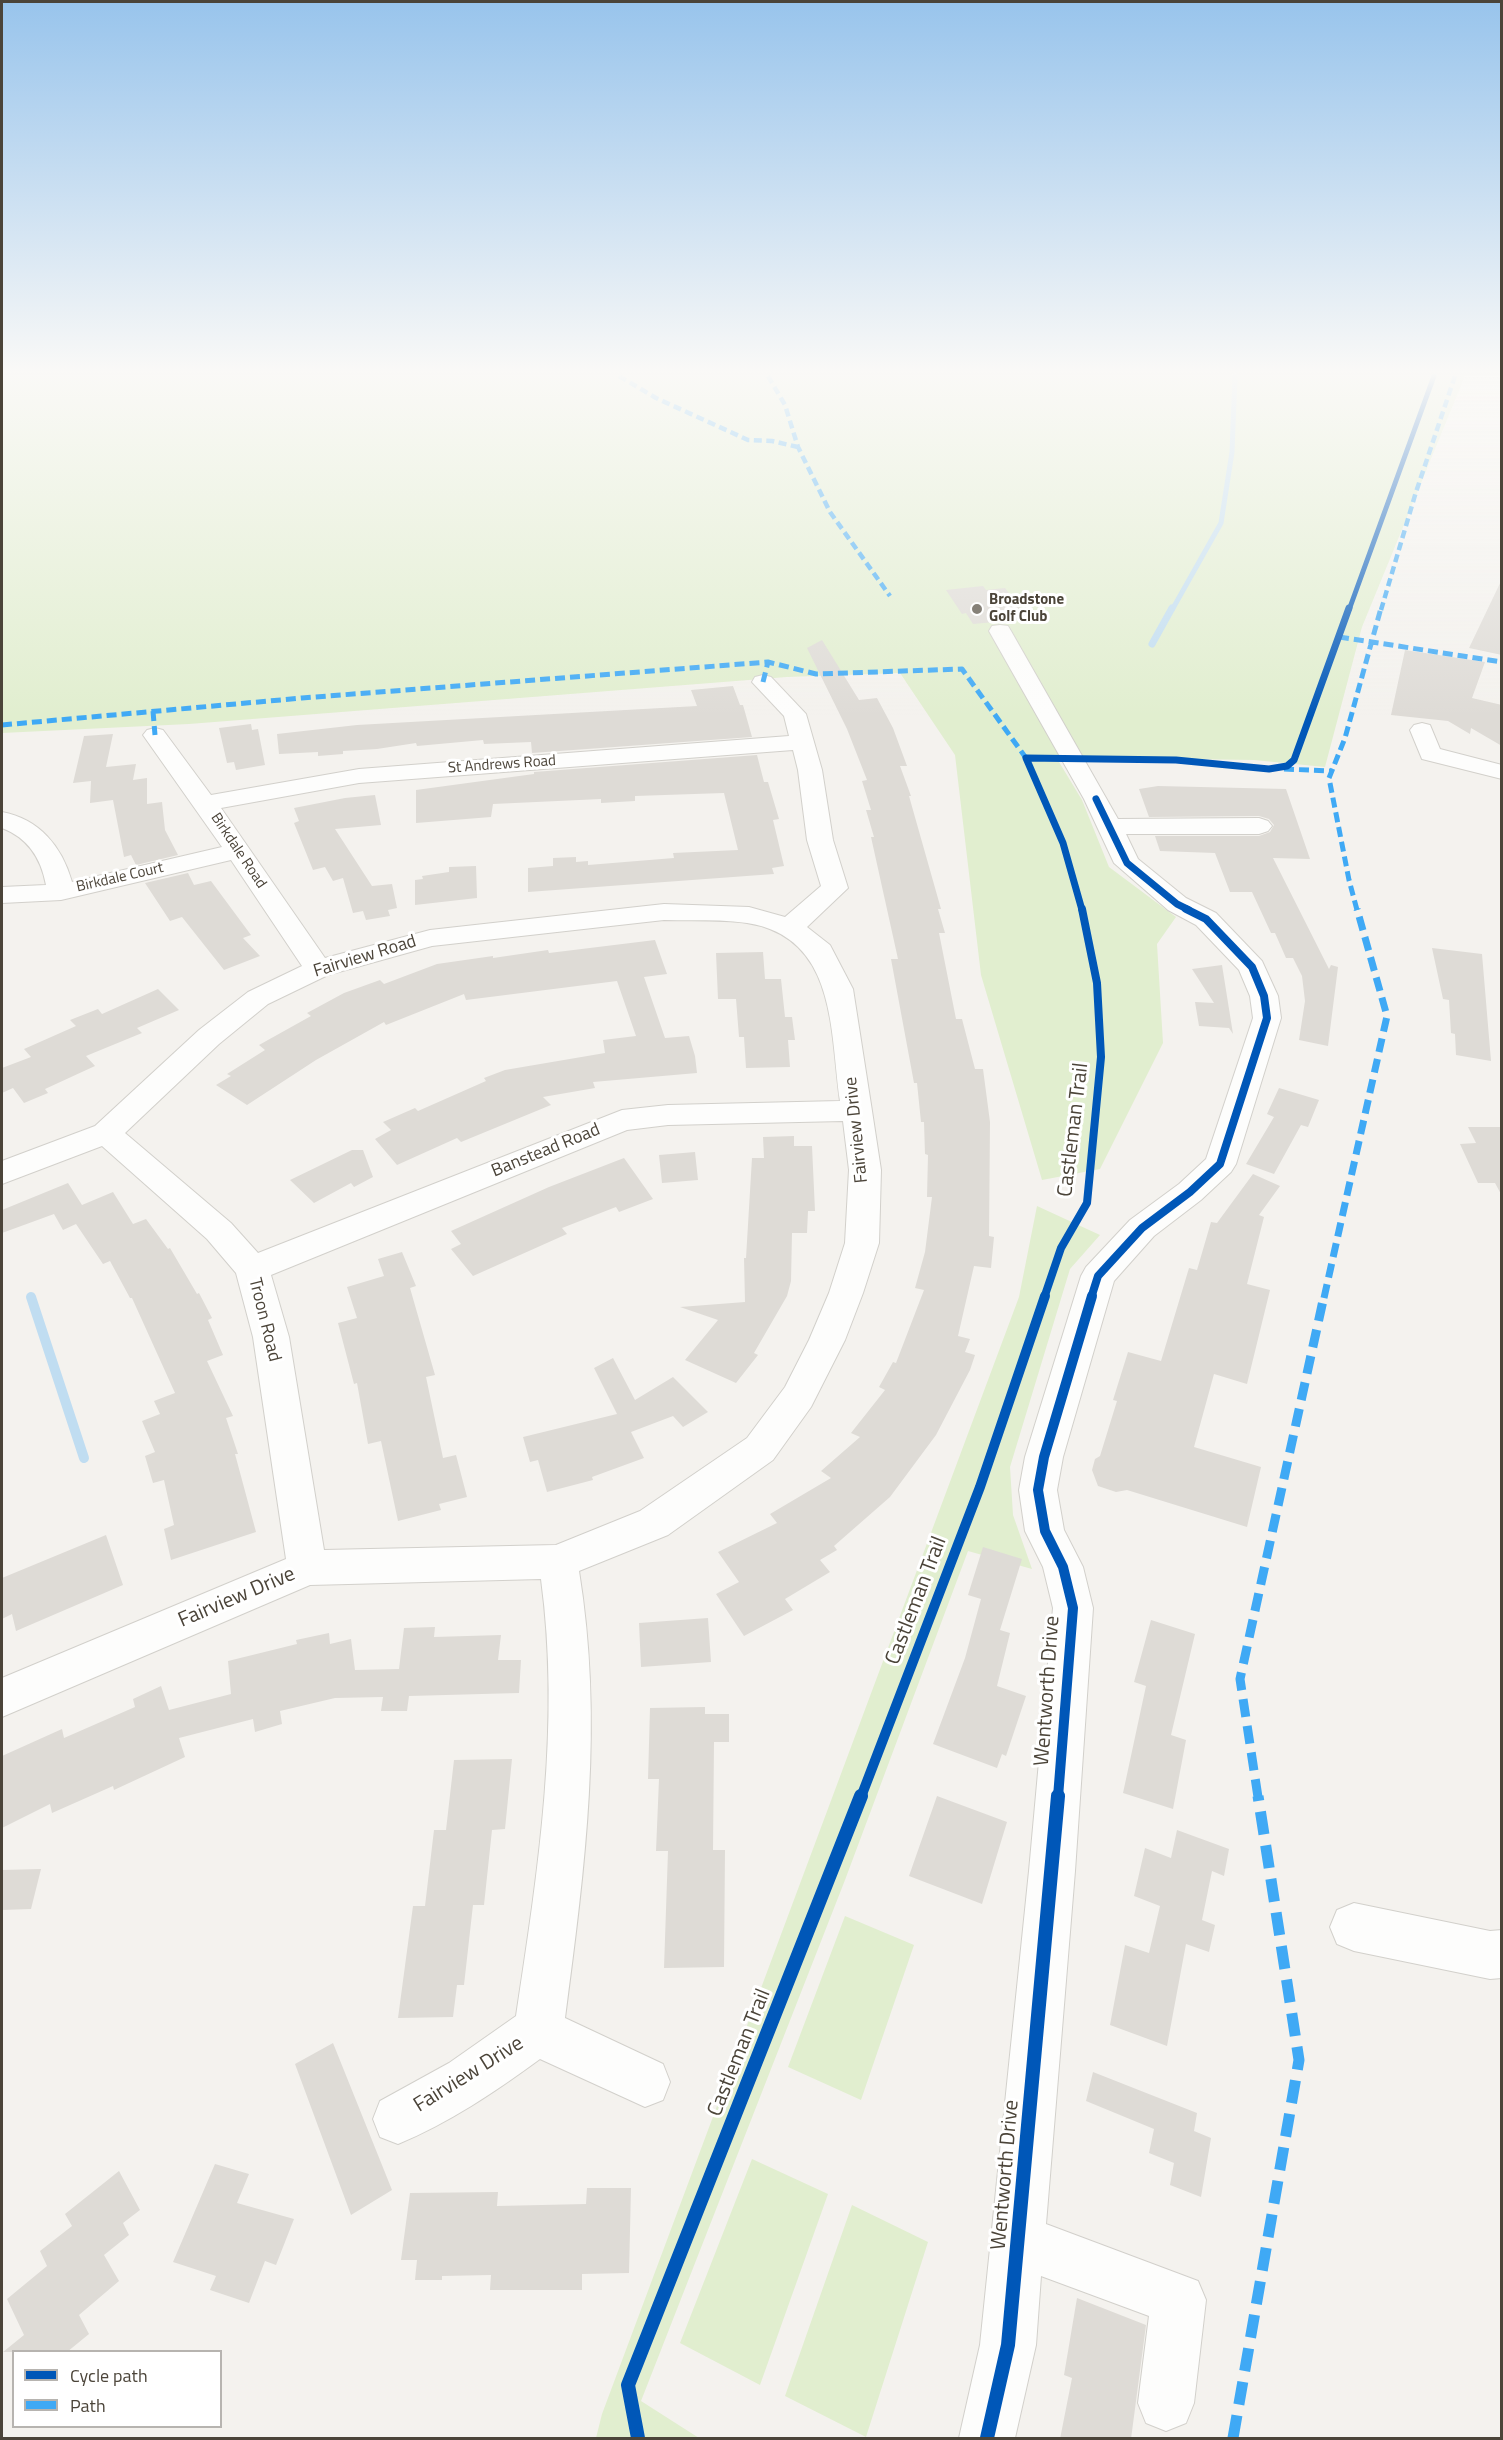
<!DOCTYPE html>
<style>
body{margin:0}
#map{position:relative;width:1503px;height:2440px;overflow:hidden;background:#f4f2ee;font-family:"Titillium Web",sans-serif}
canvas{display:block}
.frame{position:absolute;inset:0;border:3px solid #4b4439;pointer-events:none}
.legend{position:absolute;left:12px;top:2350px;width:210px;height:78px;box-sizing:border-box;background:#fff;border:2px solid #b7b4b0;margin:0;padding:8px 10px;list-style:none;font-size:18px;color:#4b4439}
.legend li{display:flex;align-items:center;gap:12px;height:30px}
.legend b{width:30px;border:2px solid #b7b4b0}
</style>
<div id="map">
<canvas width="1503" height="2440"></canvas>
<div class="frame"></div>
<ul class="legend">
<li><b style="height:8px;background:#0057b8"></b>Cycle path</li>
<li><b style="height:8px;background:#3fa9f5"></b>Path</li>
</ul>
</div>
<script>
const context = document.querySelector('canvas').getContext('2d');
context.lineJoin = 'round';
function fillPath(path, color) {
  context.fillStyle = color;
  context.fill(path, 'evenodd');
}
function strokePath(path, color, width, dash) {
  context.strokeStyle = color;
  context.lineWidth = width;
  context.lineCap = dash ? 'butt' : 'round';
  context.setLineDash(dash || []);
  context.stroke(path);
}
function label(font, color, halo, rows, align = 'center') {
  context.font = font + ' "Titillium Web",sans-serif';
  context.lineWidth = 6;
  context.setLineDash([]);
  context.textBaseline = 'middle';
  context.strokeStyle = halo;
  context.fillStyle = color;
  for (const [text, x, y, turn = 0] of rows) {
    context.save();
    context.translate(x, y);
    context.rotate((+turn || 0) * Math.PI / 180);
    context.textAlign = isNaN(turn) ? turn : align;
    if (halo) context.strokeText(text, 0, 0);
    context.fillText(text, 0, 0);
    context.restore();
  }
}
const green = new Path2D(`
 M 2,376 L 1465,376 L 1362,627 L 1325,767 L 1254,760 L 1056,757 L 1082,800 L 1109,867 L 1176,917 L 1157,944 L 1163,1043 L 1100,1169 L 1042,1180 L 981,975 L 955,755 L 900,673 L 787,677 L 189,724 L 2,733 Z
 M 1037,1206 L 1100,1235 L 1070,1269 L 1010,1467 L 1013,1515 L 1032,1569 L 968,1551 L 845,1880 L 641,2401 L 699,2438 L 596,2438 L 602,2414 L 1019,1297 Z
 M 845,1916 L 914,1945 L 861,2100 L 788,2067 Z
 M 752,2159 L 828,2194 L 760,2385 L 680,2343 Z
 M 852,2205 L 928,2242 L 866,2437 L 785,2396 Z`);
const streamFar2 = new Path2D(`
 M 1172,610 L 1221,523 L 1232,452 L 1235,376`);
const streamFar1 = new Path2D(`
 M 1152,644 L 1172,608`);
const stream = new Path2D(`
 M 31,1297 L 84,1458`);
const building = new Path2D(`
 M 1502,579 L 1502,655 L 1469,648 Z
 M 983,586 L 986,590 L 1005,588 L 1028,619 L 973,624 L 966,613 L 962,614 L 946,590 Z
 M 822,640 L 859,700 L 877,698 L 893,728 L 907,766 L 900,766 L 911,796 L 909,796 L 941,909 L 938,909 L 945,933 L 939,933 L 941,943 L 956,1019 L 962,1019 L 975,1069 L 983,1069 L 990,1122 L 989,1236 L 994,1237 L 991,1268 L 974,1266 L 958,1336 L 970,1339 L 965,1352 L 975,1355 L 970,1370 L 936,1435 L 890,1497 L 834,1546 L 837,1550 L 820,1560 L 830,1572 L 785,1599 L 793,1610 L 744,1636 L 716,1594 L 739,1582 L 718,1552 L 777,1523 L 770,1514 L 831,1478 L 821,1471 L 860,1437 L 851,1433 L 885,1390 L 879,1387 L 893,1362 L 896,1363 L 924,1290 L 915,1288 L 925,1252 L 932,1197 L 927,1197 L 928,1155 L 925,1154 L 924,1122 L 921,1122 L 917,1083 L 914,1083 L 891,959 L 898,959 L 871,837 L 874,837 L 866,810 L 871,810 L 862,781 L 867,780 L 847,729 L 807,648 Z
 M 1405,650 L 1485,662 L 1472,698 L 1502,705 L 1502,746 L 1471,728 L 1470,734 L 1448,721 L 1391,715 Z
 M 733,686 L 740,705 L 743,705 L 752,737 L 532,753 L 531,742 L 484,744 L 483,740 L 417,746 L 416,743 L 377,749 L 343,751 L 343,754 L 318,756 L 318,752 L 279,754 L 277,734 L 357,725 L 697,706 L 691,690 Z
 M 251,724 L 252,730 L 258,729 L 265,765 L 236,770 L 234,762 L 227,763 L 219,728 Z
 M 113,734 L 106,767 L 136,764 L 133,780 L 147,778 L 147,804 L 162,802 L 165,830 L 178,855 L 136,865 L 131,855 L 124,857 L 113,800 L 90,803 L 91,781 L 73,783 L 84,736 Z
 M 757,755 L 764,782 L 768,782 L 779,819 L 773,820 L 784,866 L 772,868 L 774,874 L 528,892 L 528,868 L 553,866 L 553,858 L 576,857 L 576,862 L 588,861 L 588,865 L 674,858 L 673,853 L 738,850 L 724,793 L 635,796 L 635,801 L 601,803 L 601,799 L 493,804 L 491,817 L 416,823 L 416,790 L 534,774 L 534,772 Z
 M 1158,786 L 1286,789 L 1310,859 L 1273,858 L 1329,969 L 1331,965 L 1338,967 L 1328,1046 L 1299,1040 L 1305,1001 L 1302,976 L 1293,958 L 1286,958 L 1275,933 L 1271,933 L 1252,892 L 1230,892 L 1215,853 L 1160,851 L 1155,836 L 1259,836 L 1270,832 L 1274,825 L 1269,819 L 1259,816 L 1149,817 L 1139,789 Z
 M 375,795 L 381,825 L 335,829 L 372,886 L 392,884 L 397,908 L 388,910 L 390,916 L 366,920 L 363,911 L 353,913 L 343,878 L 333,881 L 325,867 L 313,870 L 294,823 L 299,821 L 294,808 L 345,798 Z
 M 476,866 L 477,898 L 415,905 L 415,880 L 423,879 L 422,876 L 449,872 L 449,867 Z
 M 188,873 L 194,885 L 211,881 L 251,935 L 243,938 L 260,956 L 224,970 L 182,917 L 170,921 L 145,883 Z
 M 655,940 L 667,974 L 644,977 L 665,1038 L 689,1036 L 695,1056 L 697,1073 L 593,1082 L 595,1088 L 543,1097 L 551,1105 L 461,1142 L 457,1138 L 397,1165 L 375,1139 L 391,1130 L 383,1122 L 415,1108 L 418,1111 L 486,1081 L 484,1078 L 505,1070 L 605,1053 L 603,1040 L 636,1036 L 617,981 L 466,1000 L 464,994 L 386,1025 L 384,1022 L 316,1060 L 247,1105 L 216,1085 L 231,1076 L 227,1074 L 265,1050 L 259,1045 L 311,1016 L 307,1013 L 344,993 L 380,980 L 384,984 L 437,964 L 493,956 L 493,958 L 548,950 L 549,953 Z
 M 1432,948 L 1482,954 L 1491,1061 L 1456,1055 L 1455,1034 L 1451,1033 L 1449,1000 L 1443,999 Z
 M 763,952 L 765,979 L 781,979 L 785,1017 L 792,1017 L 795,1040 L 788,1040 L 790,1067 L 746,1068 L 744,1037 L 739,1037 L 736,999 L 718,999 L 716,953 Z
 M 1222,965 L 1233,1034 L 1229,1028 L 1199,1026 L 1195,1002 L 1214,1003 L 1192,969 Z
 M 158,989 L 179,1010 L 137,1028 L 142,1033 L 86,1056 L 95,1066 L 45,1089 L 48,1093 L 24,1103 L 13,1088 L 2,1093 L 2,1068 L 31,1057 L 24,1049 L 76,1026 L 70,1020 L 98,1009 L 102,1014 Z
 M 1279,1088 L 1319,1100 L 1308,1127 L 1301,1125 L 1274,1174 L 1246,1164 L 1274,1117 L 1267,1114 Z
 M 1468,1127 L 1502,1127 L 1502,1196 L 1495,1183 L 1478,1183 L 1460,1144 L 1476,1143 Z
 M 794,1136 L 794,1146 L 812,1146 L 815,1211 L 808,1211 L 807,1233 L 792,1233 L 791,1281 L 787,1296 L 754,1353 L 758,1355 L 736,1383 L 685,1360 L 718,1320 L 680,1307 L 745,1302 L 744,1258 L 746,1258 L 752,1158 L 764,1158 L 763,1137 Z
 M 352,1150 L 363,1150 L 373,1177 L 354,1187 L 351,1183 L 314,1203 L 290,1180 Z
 M 695,1152 L 698,1180 L 662,1183 L 659,1155 Z
 M 624,1158 L 653,1199 L 619,1212 L 616,1207 L 562,1228 L 567,1234 L 473,1276 L 451,1249 L 461,1244 L 451,1231 L 549,1187 Z
 M 1253,1174 L 1280,1186 L 1259,1215 L 1264,1217 L 1247,1284 L 1270,1290 L 1247,1384 L 1214,1374 L 1194,1447 L 1261,1467 L 1247,1527 L 1127,1490 L 1116,1492 L 1098,1486 L 1092,1470 L 1095,1459 L 1100,1456 L 1117,1401 L 1113,1400 L 1128,1352 L 1161,1361 L 1189,1268 L 1197,1270 L 1211,1222 L 1217,1223 Z
 M 68,1183 L 82,1205 L 113,1192 L 133,1224 L 146,1219 L 168,1249 L 170,1248 L 197,1294 L 199,1293 L 212,1318 L 208,1320 L 223,1355 L 207,1361 L 233,1416 L 226,1418 L 238,1454 L 235,1454 L 256,1532 L 171,1560 L 164,1529 L 174,1525 L 164,1480 L 153,1483 L 145,1456 L 155,1452 L 142,1421 L 160,1414 L 154,1401 L 175,1393 L 132,1298 L 130,1298 L 110,1261 L 103,1264 L 76,1224 L 63,1230 L 54,1214 L 2,1233 L 2,1210 Z
 M 402,1252 L 416,1286 L 410,1288 L 435,1375 L 426,1377 L 443,1458 L 456,1455 L 467,1497 L 439,1504 L 441,1510 L 398,1521 L 381,1441 L 368,1444 L 357,1383 L 354,1384 L 338,1323 L 357,1318 L 347,1287 L 384,1276 L 378,1259 Z
 M 613,1358 L 635,1400 L 673,1377 L 708,1412 L 683,1427 L 673,1416 L 631,1432 L 644,1458 L 592,1477 L 593,1480 L 547,1492 L 538,1460 L 530,1462 L 523,1437 L 617,1414 L 594,1368 Z
 M 106,1535 L 123,1585 L 16,1631 L 12,1614 L 2,1619 L 2,1578 Z
 M 983,1547 L 1022,1559 L 1000,1630 L 1010,1633 L 997,1686 L 1026,1696 L 1006,1756 L 1002,1754 L 997,1768 L 933,1744 L 965,1658 L 981,1599 L 968,1595 Z
 M 708,1618 L 711,1662 L 641,1667 L 639,1623 Z
 M 1151,1620 L 1195,1634 L 1171,1735 L 1186,1740 L 1173,1809 L 1123,1793 L 1146,1686 L 1134,1682 Z
 M 435,1627 L 434,1637 L 501,1635 L 498,1660 L 521,1660 L 519,1693 L 409,1696 L 407,1711 L 381,1711 L 383,1697 L 335,1698 L 280,1711 L 282,1724 L 255,1732 L 253,1719 L 179,1738 L 185,1757 L 114,1790 L 113,1786 L 52,1813 L 50,1804 L 2,1828 L 2,1756 L 62,1729 L 64,1738 L 112,1717 L 135,1707 L 133,1699 L 161,1686 L 169,1710 L 231,1694 L 228,1661 L 297,1644 L 296,1640 L 329,1633 L 330,1644 L 351,1639 L 355,1670 L 399,1669 L 404,1628 Z
 M 705,1707 L 705,1714 L 729,1714 L 729,1742 L 714,1742 L 713,1850 L 725,1850 L 724,1967 L 664,1968 L 668,1851 L 656,1851 L 659,1779 L 648,1779 L 650,1708 Z
 M 512,1759 L 505,1829 L 492,1830 L 484,1905 L 473,1905 L 464,1985 L 457,1985 L 453,2017 L 398,2018 L 413,1906 L 425,1906 L 434,1830 L 446,1830 L 454,1760 Z
 M 937,1796 L 1007,1822 L 982,1904 L 909,1876 Z
 M 1177,1830 L 1229,1849 L 1224,1876 L 1212,1871 L 1202,1920 L 1215,1925 L 1209,1952 L 1186,1944 L 1167,2046 L 1110,2025 L 1125,1945 L 1149,1953 L 1160,1906 L 1134,1896 L 1145,1848 L 1171,1858 Z
 M 41,1869 L 31,1909 L 2,1910 L 2,1870 Z
 M 333,2043 L 392,2190 L 351,2215 L 295,2064 Z
 M 1093,2072 L 1197,2113 L 1194,2131 L 1211,2138 L 1201,2197 L 1170,2185 L 1174,2163 L 1149,2153 L 1154,2129 L 1086,2101 Z
 M 215,2164 L 249,2174 L 237,2203 L 294,2219 L 276,2265 L 265,2261 L 249,2303 L 210,2290 L 216,2276 L 173,2262 Z
 M 119,2171 L 140,2210 L 123,2223 L 129,2235 L 104,2255 L 119,2281 L 79,2315 L 89,2334 L 67,2352 L 3,2352 L 24,2335 L 7,2299 L 47,2266 L 40,2251 L 72,2226 L 65,2214 Z
 M 587,2188 L 631,2188 L 629,2273 L 582,2274 L 582,2290 L 490,2290 L 491,2275 L 442,2276 L 442,2280 L 415,2280 L 417,2260 L 401,2260 L 410,2193 L 498,2192 L 497,2206 L 586,2204 Z
 M 1077,2298 L 1146,2325 L 1131,2439 L 1060,2439 L 1072,2378 L 1064,2375 Z`);
const minor = new Path2D(`
 M 1000,625 L 1008,626 L 1011,631 L 1118,819 L 1259,818 L 1268,821 L 1272,826 L 1268,831 L 1259,834 L 1126,834 L 1138,859 L 1186,898 L 1216,913 L 1262,961 L 1278,996 L 1281,1018 L 1236,1164 L 1231,1172 L 1201,1200 L 1154,1236 L 1114,1281 L 1063,1457 L 1057,1490 L 1064,1530 L 1083,1567 L 1093,1608 L 1075,1871 L 1046,2224 L 1198,2281 L 1206,2300 L 1194,2403 L 1186,2423 L 1166,2431 L 1146,2423 L 1138,2403 L 1149,2316 L 1041,2276 L 1036,2345 L 1015,2438 L 959,2438 L 980,2345 L 1029,1871 L 1053,1608 L 1043,1567 L 1025,1531 L 1019,1490 L 1025,1457 L 1081,1276 L 1086,1267 L 1130,1220 L 1179,1184 L 1206,1159 L 1253,1018 L 1250,996 L 1239,970 L 1196,925 L 1168,910 L 1114,863 L 1084,799 L 989,631 L 992,626 Z
 M 763,675 L 771,677 L 806,714 L 822,770 L 833,840 L 848,888 L 807,927 L 830,945 L 853,989 L 872,1111 L 881,1170 L 879,1243 L 863,1293 L 845,1340 L 811,1407 L 773,1460 L 668,1535 L 579,1571 C 604,1724 585,1866 565,2018 L 663,2064 L 670,2082 L 663,2100 L 645,2107 L 540,2059 C 495,2092 449,2123 398,2144 L 380,2137 L 373,2119 L 380,2101 L 449,2063 L 516,2016 C 538,1871 561,1726 541,1579 L 310,1585 L 2,1717 L 2,1678 L 286,1559 L 253,1337 L 236,1273 L 207,1239 L 102,1146 L 2,1184 L 2,1161 L 95,1126 L 199,1030 L 248,992 L 302,966 L 231,860 L 61,900 L 2,903 L 2,887 L 46,885 C 41,858 28,838 2,828 L 2,812 C 39,819 62,846 72,882 L 222,847 L 143,735 L 147,730 L 155,728 L 163,730 L 211,795 L 359,769 L 789,736 L 784,716 L 752,682 L 755,677 ZM 793,750 L 798,770 L 807,840 L 821,886 L 785,917 L 749,907 L 664,904 L 430,930 L 325,958 L 221,808 L 359,783 ZM 664,920 C 691,921 720,919 747,923 C 837,937 830,1031 840,1101 L 668,1105 L 622,1110 L 258,1253 L 231,1223 L 125,1133 L 219,1044 L 268,1004 L 328,975 L 432,946 ZM 843,1121 L 849,1170 L 845,1243 L 829,1293 L 809,1340 L 785,1387 L 747,1438 L 640,1511 L 556,1545 L 324,1550 L 289,1337 L 271,1275 L 627,1130 L 668,1125 Z
 M 1422,723 L 1430,725 L 1440,749 L 1502,765 L 1502,779 L 1422,759 L 1410,730 L 1414,725 Z
 M 1354,1903 L 1490,1931 L 1502,1930 L 1502,1978 L 1490,1979 L 1354,1951 L 1337,1944 L 1330,1927 L 1337,1910 Z`);
const quietFar4 = new Path2D(`
 M 619,376 L 656,398 L 748,440 L 772,441 L 798,447
 M 768,376 L 785,405 L 798,447 L 830,512 L 890,596
 M 1381,610 L 1416,492 L 1455,376`);
const quietFar3 = new Path2D(`
 M 1339,637 L 1502,662
 M 763,682 L 768,662
 M 153,711 L 155,735
 M 2,725 L 302,698 L 768,662 L 816,674 L 962,669 L 1026,758
 M 1284,769 L 1332,771
 M 1357,910 L 1349,880 L 1329,778 L 1345,738 L 1381,608`);
const quietFar2 = new Path2D(`
 M 1324,1298 L 1387,1016 L 1357,909`);
const quietFar1 = new Path2D(`
 M 1258,1797 L 1240,1679 L 1324,1296`);
const quiet = new Path2D(`
 M 1233,2438 L 1299,2060 L 1258,1796`);
const cyclewayFar4 = new Path2D(`
 M 1349,610 L 1434,376`);
const cyclewayFar3 = new Path2D(`
 M 1096,799 L 1127,863 L 1177,904 L 1189,910
 M 1082,910 L 1063,843 L 1026,758 L 1176,760 L 1269,769 L 1287,766 L 1294,760 L 1349,608`);
const cyclewayFar2 = new Path2D(`
 M 1044,1298 L 1061,1248 L 1087,1203 L 1101,1057 L 1097,983 L 1082,909
 M 1091,1298 L 1098,1276 L 1142,1228 L 1190,1192 L 1220,1164 L 1267,1018 L 1264,996 L 1252,967 L 1206,919 L 1186,909`);
const cyclewayFar1 = new Path2D(`
 M 861,1797 L 980,1487 L 1045,1296
 M 1058,1797 L 1073,1608 L 1063,1567 L 1045,1531 L 1038,1490 L 1044,1457 L 1092,1296`);
const cycleway = new Path2D(`
 M 638,2438 L 628,2385 L 861,1796
 M 987,2438 L 1008,2345 L 1058,1796`);
const markers = [
 [977,609,6,"#868178"]
];
const farPoinames = [
 ["Broadstone",989,600],
 ["Golf Club",989,617]
];
const farStreetnames = [
 ["St Andrews Road",502,765,-4],
 ["Birkdale Road",238,851,56],
 ["Birkdale Court",120,878,-13]
];
const streetNames = [
 ["Fairview Road",365,957,-17],
 ["Fairview Drive",857,1130,-96],
 ["Banstead Road",546,1151,-22],
 ["Troon Road",264,1320,76]
];
const nearStreetnames = [
 ["Castleman Trail",1074,1130,-83],
 ["Fairview Drive",237,1598,-23],
 ["Castleman Trail",917,1601,-69],
 ["Wentworth Drive",1048,1691,-86],
 ["Castleman Trail",740,2053,-68],
 ["Fairview Drive",469,2075,-32],
 ["Wentworth Drive",1006,2175,-85]
];
fillPath(green, '#e1eecf');
strokePath(streamFar2, '#c0ddf1', 5);
strokePath(streamFar1, '#c0ddf1', 7);
strokePath(stream, '#c0ddf1', 10);
fillPath(building, '#dedbd6');
strokePath(minor, '#d2d0cb', 2);
fillPath(minor, '#fdfdfc');
strokePath(quietFar4, '#3fa9f5', 4.5, [8, 4.5]);
strokePath(quietFar3, '#3fa9f5', 5, [10, 5]);
strokePath(quietFar2, '#3fa9f5', 7, [14, 7]);
strokePath(quietFar1, '#3fa9f5', 9, [18, 9]);
strokePath(quiet, '#3fa9f5', 11, [23, 11]);
strokePath(cyclewayFar4, '#0057b8', 5);
strokePath(cyclewayFar3, '#0057b8', 7);
strokePath(cyclewayFar2, '#0057b8', 8);
strokePath(cyclewayFar1, '#0057b8', 10);
strokePath(cycleway, '#0057b8', 14);
const sky = context.createLinearGradient(0, 0, 0, 717);
sky.addColorStop(0, '#98c4ec');
sky.addColorStop(0.52, '#faf9f7');
sky.addColorStop(1, '#faf9f700');
context.fillStyle = sky;
context.fillRect(0, 0, 1503, 717);
for (const [x, y, r, color] of markers) {
  const dot = new Path2D();
  dot.arc(x, y, r, 0, 2 * Math.PI);
  context.fillStyle = color;
  context.fill(dot);
  strokePath(dot, '#fff', 2);
}
label('bold 15px', '#4b4439', '#fff', farPoinames, 'left');
label('15px', '#4b4439', '#fff', farStreetnames);
label('18px', '#4b4439', '#fff', streetNames);
label('21px', '#4b4439', '#fff', nearStreetnames);
</script>
